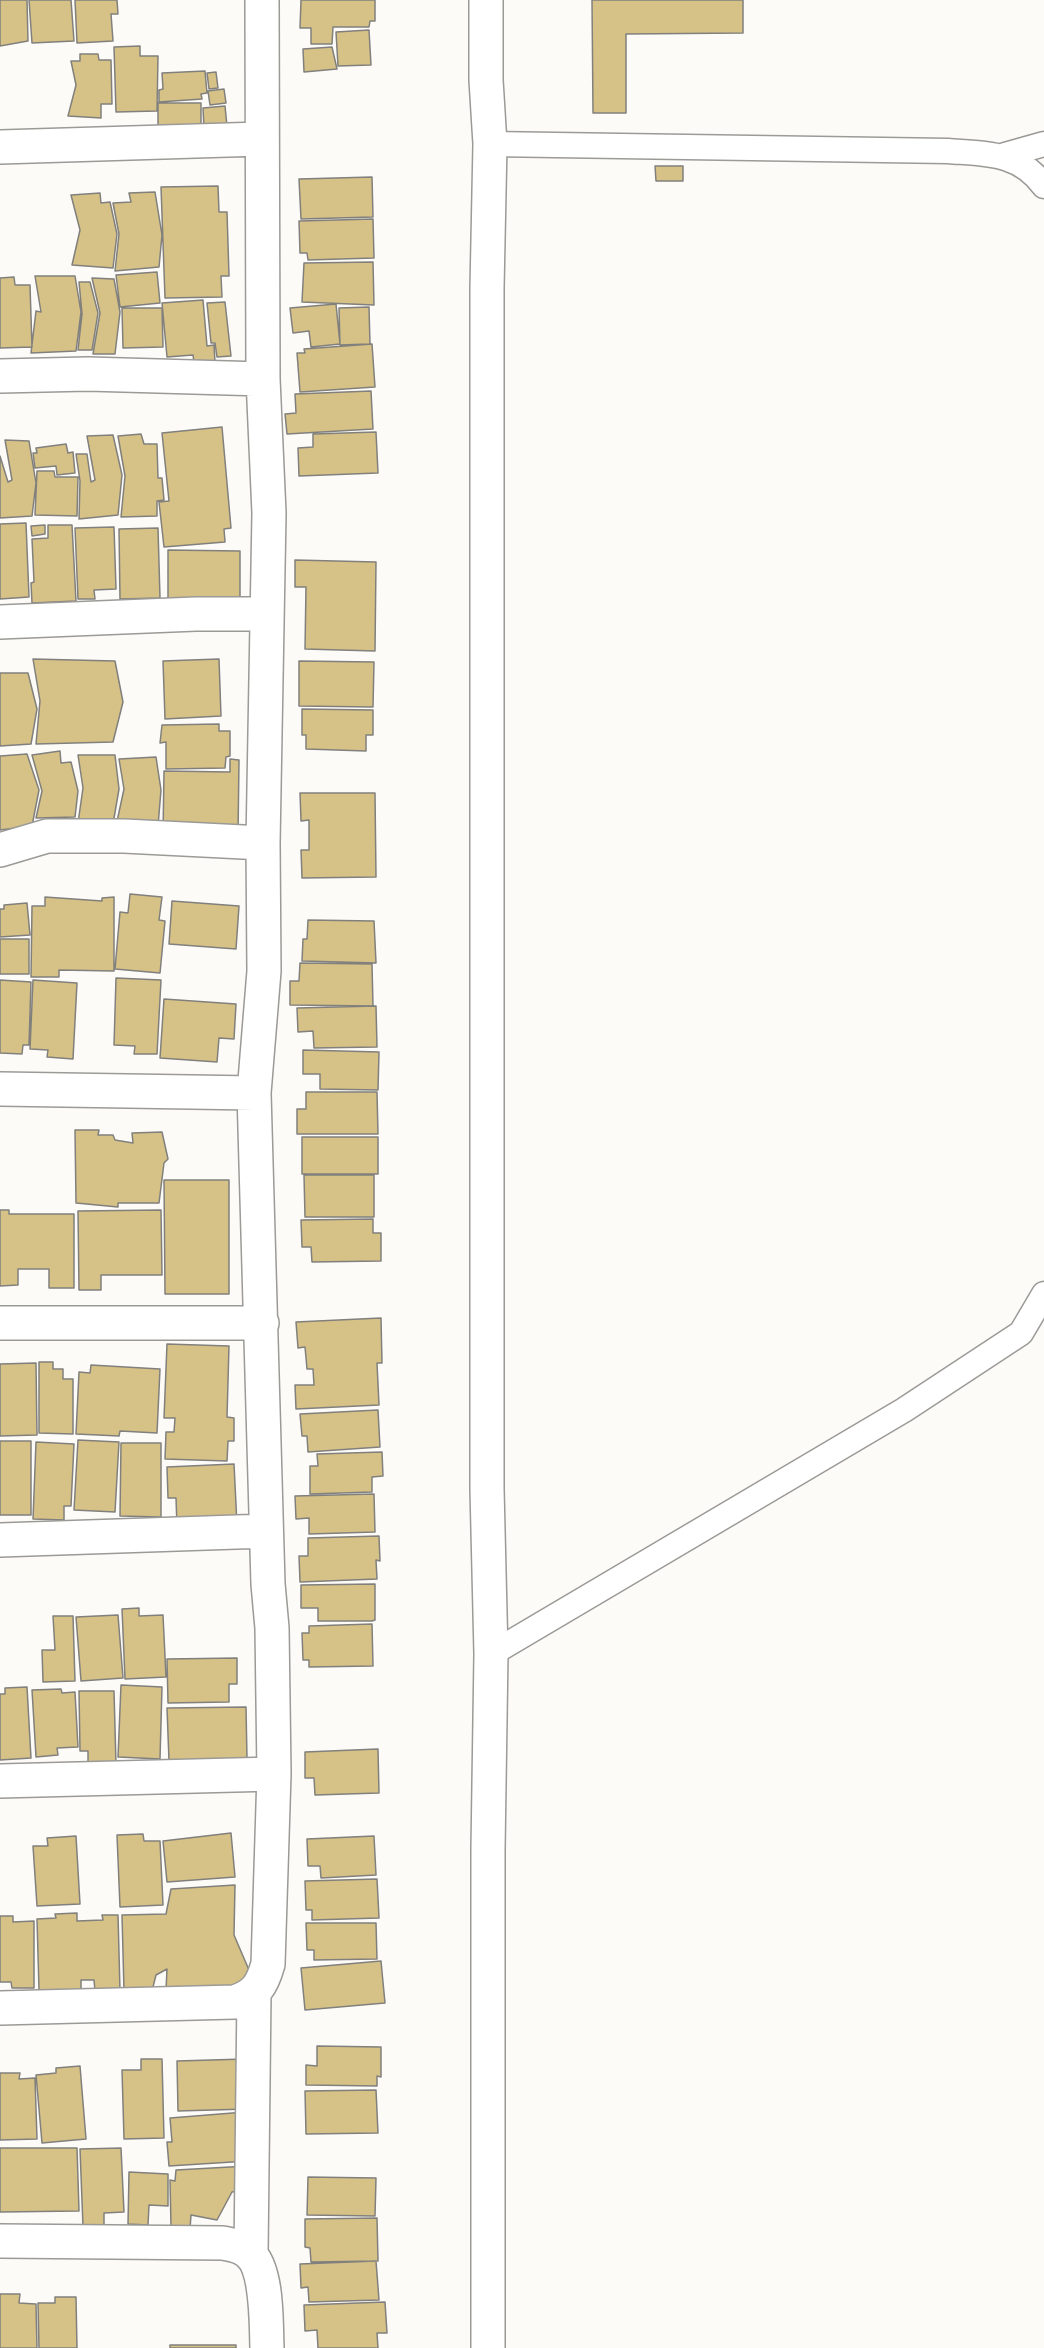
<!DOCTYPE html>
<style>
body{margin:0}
canvas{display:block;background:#fdfbf8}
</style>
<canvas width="1044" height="2348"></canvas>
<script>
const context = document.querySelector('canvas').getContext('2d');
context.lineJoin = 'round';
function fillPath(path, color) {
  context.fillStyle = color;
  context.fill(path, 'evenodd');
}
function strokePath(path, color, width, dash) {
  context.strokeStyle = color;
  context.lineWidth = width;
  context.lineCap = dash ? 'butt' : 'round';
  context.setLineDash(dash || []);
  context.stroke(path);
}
const building = new Path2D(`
 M 0,0 L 27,0 L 28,41 L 0,46 Z
 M 29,0 L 71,0 L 74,41 L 32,43 Z
 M 75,0 L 117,0 L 118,14 L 111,14 L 113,41 L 77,43 Z
 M 301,0 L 375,0 L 375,21 L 370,21 L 369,27 L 333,27 L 332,44 L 311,44 L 311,28 L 300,28 Z
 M 592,0 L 743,0 L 743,33 L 626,34 L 626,113 L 593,113 Z
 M 369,30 L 371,65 L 338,66 L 336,32 Z
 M 140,46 L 140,56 L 158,56 L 157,111 L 116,112 L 114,47 Z
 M 332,47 L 337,69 L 304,72 L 303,49 Z
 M 80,54 L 98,54 L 99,60 L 111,60 L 112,104 L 101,104 L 101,118 L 68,116 L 76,85 L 71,61 L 80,61 Z
 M 205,71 L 207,93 L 201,94 L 202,99 L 159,102 L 159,90 L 163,89 L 162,73 Z
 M 216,72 L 218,88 L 209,89 L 207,73 Z
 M 224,89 L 226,103 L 210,105 L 208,91 Z
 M 158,103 L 201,103 L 201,130 L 158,131 Z
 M 225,106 L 227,126 L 204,128 L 203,108 Z
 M 655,166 L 683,166 L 683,181 L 656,181 Z
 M 372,177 L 373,217 L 301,219 L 299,179 Z
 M 218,186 L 219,212 L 227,212 L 229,276 L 221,276 L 222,297 L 165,298 L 161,187 Z
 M 155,192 L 162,235 L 159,267 L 115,271 L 119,234 L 113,203 L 131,202 L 129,193 Z
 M 100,193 L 101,203 L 110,202 L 117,234 L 113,268 L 72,265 L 80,230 L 71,195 Z
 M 373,219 L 374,258 L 308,260 L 307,253 L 300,253 L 299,221 Z
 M 373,262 L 374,305 L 302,302 L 304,263 Z
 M 157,272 L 160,303 L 120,307 L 116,275 Z
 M 35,276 L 75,276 L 81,312 L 76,351 L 31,353 L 36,311 L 41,312 Z
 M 14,277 L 15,285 L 30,285 L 32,347 L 0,348 L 0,278 Z
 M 92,278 L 114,279 L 120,312 L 115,354 L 93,354 L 100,313 Z
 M 79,282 L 90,282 L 98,313 L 92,350 L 78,350 L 82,314 Z
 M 203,300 L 207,346 L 214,345 L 215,362 L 194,363 L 193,355 L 167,357 L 162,303 Z
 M 225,302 L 231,356 L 217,357 L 215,343 L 211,343 L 207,303 Z
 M 336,304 L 340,344 L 311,347 L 309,331 L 293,333 L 290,308 Z
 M 369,307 L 370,344 L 340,345 L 339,308 Z
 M 122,308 L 162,308 L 163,347 L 123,348 Z
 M 372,344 L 375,387 L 300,392 L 297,353 L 305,353 L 304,349 Z
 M 371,391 L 373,429 L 287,434 L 285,414 L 296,413 L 295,394 Z
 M 222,427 L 231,528 L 224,529 L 225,542 L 164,547 L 159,502 L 169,501 L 162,433 Z
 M 376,432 L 378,473 L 299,476 L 298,448 L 313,447 L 313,434 Z
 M 141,434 L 144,444 L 157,444 L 158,478 L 162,478 L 164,500 L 157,501 L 157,516 L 121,517 L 125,476 L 118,436 Z
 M 113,435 L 122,475 L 118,515 L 79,519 L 80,481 L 76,454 L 87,454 L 91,482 L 95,480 L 87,436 Z
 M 5,440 L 29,441 L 36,483 L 32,516 L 0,518 L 0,456 L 8,482 L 12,480 Z
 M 66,444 L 68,453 L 73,452 L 75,473 L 57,475 L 56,466 L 35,468 L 33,453 L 37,453 L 36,448 Z
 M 37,471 L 54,471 L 55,477 L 78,477 L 77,516 L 35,515 Z
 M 26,523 L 29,597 L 0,599 L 0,524 Z
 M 45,525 L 45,534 L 32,536 L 31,526 Z
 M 48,525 L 72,525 L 76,601 L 32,603 L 31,583 L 34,582 L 32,539 L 48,538 Z
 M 114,527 L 116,589 L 94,590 L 95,599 L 78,599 L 75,528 Z
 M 158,528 L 160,598 L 120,599 L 119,529 Z
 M 168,550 L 240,551 L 240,601 L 168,600 Z
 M 295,560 L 376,562 L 375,651 L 305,649 L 306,587 L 295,587 Z
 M 33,659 L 115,661 L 123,702 L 113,742 L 36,744 L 40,701 Z
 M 219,659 L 221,716 L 165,719 L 163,661 Z
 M 299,661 L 374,662 L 373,707 L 299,706 Z
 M 0,673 L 28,673 L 37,709 L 31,744 L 0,746 Z
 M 302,709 L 373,710 L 373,735 L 366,735 L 366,751 L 306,749 L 306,735 L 302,735 Z
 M 219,724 L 219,731 L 230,731 L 230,756 L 226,757 L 225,768 L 166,769 L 166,742 L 160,743 L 162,725 Z
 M 60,751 L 61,763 L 71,762 L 78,791 L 75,817 L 36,818 L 42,791 L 32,755 Z
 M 27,754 L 39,790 L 32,826 L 0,830 L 0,756 Z
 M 78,755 L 115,755 L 119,789 L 113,824 L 78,823 L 83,788 Z
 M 156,757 L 161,790 L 158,826 L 116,826 L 124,789 L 119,759 Z
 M 230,759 L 239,760 L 238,836 L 163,835 L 164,771 L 230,772 Z
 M 300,793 L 375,793 L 376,877 L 302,878 L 301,850 L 309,850 L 309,820 L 301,821 Z
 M 130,894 L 162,897 L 159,920 L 165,921 L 160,973 L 115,969 L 120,912 L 128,913 Z
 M 45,897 L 102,901 L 102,898 L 114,897 L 114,971 L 59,970 L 59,977 L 31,977 L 32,906 L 45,906 Z
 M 172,901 L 239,906 L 236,949 L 169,944 Z
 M 27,903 L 30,935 L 0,937 L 0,909 L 4,909 L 4,905 Z
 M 308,920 L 374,921 L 376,963 L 302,961 L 303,939 L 307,939 Z
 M 0,939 L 29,939 L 29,974 L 0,974 Z
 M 300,963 L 372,964 L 373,1006 L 290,1005 L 290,981 L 299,981 Z
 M 116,978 L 161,980 L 157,1054 L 134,1054 L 135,1046 L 114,1045 Z
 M 0,980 L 31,982 L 29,1045 L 23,1045 L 22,1054 L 0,1053 Z
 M 33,980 L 77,983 L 73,1059 L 47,1057 L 48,1050 L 30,1049 Z
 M 164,999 L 236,1004 L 234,1039 L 219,1038 L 217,1062 L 160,1058 Z
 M 376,1006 L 377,1047 L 314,1048 L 313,1031 L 298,1032 L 297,1008 Z
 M 303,1050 L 379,1052 L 378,1090 L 320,1089 L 320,1074 L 303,1074 Z
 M 306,1092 L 377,1092 L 378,1134 L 297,1134 L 297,1109 L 306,1109 Z
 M 75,1130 L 99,1130 L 98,1135 L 113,1135 L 115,1140 L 133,1143 L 132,1133 L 162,1132 L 168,1159 L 164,1163 L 159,1203 L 118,1203 L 118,1207 L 76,1203 Z
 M 302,1137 L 378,1137 L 378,1174 L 302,1174 Z
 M 304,1175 L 374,1175 L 374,1217 L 305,1217 Z
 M 164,1180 L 229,1180 L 229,1294 L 165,1294 Z
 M 0,1210 L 9,1210 L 9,1214 L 74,1214 L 74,1288 L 49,1288 L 49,1269 L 18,1269 L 18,1285 L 0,1286 Z
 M 161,1210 L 162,1275 L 101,1275 L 101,1290 L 79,1290 L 78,1211 Z
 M 373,1219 L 373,1233 L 381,1233 L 381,1261 L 312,1262 L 311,1247 L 302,1247 L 301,1220 Z
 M 381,1318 L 382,1363 L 377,1363 L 379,1405 L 296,1409 L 295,1385 L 314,1385 L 313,1369 L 307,1369 L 305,1347 L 298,1348 L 296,1322 Z
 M 167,1344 L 229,1346 L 227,1417 L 234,1418 L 234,1441 L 228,1441 L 227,1461 L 165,1459 L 166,1432 L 174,1432 L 175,1418 L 164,1418 Z
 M 39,1362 L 53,1362 L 53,1369 L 63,1369 L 63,1379 L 73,1379 L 73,1434 L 39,1433 Z
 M 36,1363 L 37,1435 L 0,1436 L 0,1364 Z
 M 91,1365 L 160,1369 L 157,1433 L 120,1431 L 119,1436 L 76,1434 L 79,1372 L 90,1373 Z
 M 378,1410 L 380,1447 L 308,1452 L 307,1436 L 302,1436 L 300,1414 Z
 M 78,1440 L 119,1442 L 115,1512 L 74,1510 Z
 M 0,1441 L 31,1441 L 31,1515 L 0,1515 Z
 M 36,1442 L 74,1444 L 71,1506 L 64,1506 L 64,1520 L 33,1519 Z
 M 121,1443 L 161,1443 L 161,1517 L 120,1516 Z
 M 382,1452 L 383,1476 L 372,1477 L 372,1492 L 310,1494 L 310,1466 L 318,1466 L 317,1454 Z
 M 234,1464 L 237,1525 L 177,1527 L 176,1498 L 168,1498 L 167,1467 Z
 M 374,1494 L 375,1532 L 309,1534 L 309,1518 L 296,1519 L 295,1496 Z
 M 379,1536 L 380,1561 L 376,1560 L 377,1579 L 300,1582 L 299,1556 L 308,1556 L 308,1538 Z
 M 375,1584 L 375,1620 L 372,1621 L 318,1621 L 318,1608 L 301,1608 L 301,1585 Z
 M 139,1608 L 139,1616 L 163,1615 L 166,1677 L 125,1679 L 122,1609 Z
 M 118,1615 L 123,1678 L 81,1681 L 76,1617 Z
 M 53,1616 L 73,1616 L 75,1681 L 43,1682 L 42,1650 L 55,1650 Z
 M 372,1624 L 373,1666 L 309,1667 L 309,1660 L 303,1660 L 302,1633 L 309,1633 L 309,1626 Z
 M 237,1658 L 237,1684 L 229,1684 L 229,1702 L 168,1703 L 167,1659 Z
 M 121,1685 L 162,1687 L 160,1759 L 118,1757 Z
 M 27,1687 L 31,1758 L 0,1760 L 0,1694 L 5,1694 L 5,1688 Z
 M 61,1689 L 62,1693 L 75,1692 L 78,1747 L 57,1748 L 58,1755 L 36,1757 L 32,1690 Z
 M 79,1691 L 114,1691 L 116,1764 L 88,1764 L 88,1751 L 80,1751 Z
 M 246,1707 L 247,1759 L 169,1761 L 167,1708 Z
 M 378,1749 L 379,1793 L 315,1795 L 314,1778 L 305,1778 L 305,1752 Z
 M 231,1833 L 235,1877 L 167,1882 L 163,1841 Z
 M 143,1834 L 144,1841 L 160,1841 L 163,1905 L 120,1907 L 117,1835 Z
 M 76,1836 L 80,1904 L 37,1906 L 33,1846 L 48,1846 L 47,1838 Z
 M 374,1836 L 376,1875 L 321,1878 L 320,1866 L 308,1866 L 307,1839 Z
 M 377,1879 L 379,1918 L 312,1920 L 312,1910 L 306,1910 L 305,1881 Z
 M 235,1885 L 234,1935 L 252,1977 L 234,1993 L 166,1990 L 167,1969 L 156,1975 L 152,1991 L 124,1991 L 122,1915 L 166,1914 L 171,1889 Z
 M 77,1913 L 77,1921 L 103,1920 L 102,1915 L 118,1915 L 120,1991 L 95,1991 L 94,1980 L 81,1980 L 81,1990 L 39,1990 L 37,1919 L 56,1918 L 55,1914 Z
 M 0,1916 L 13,1916 L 13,1922 L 34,1921 L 34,1988 L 12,1988 L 11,1982 L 0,1982 Z
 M 306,1923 L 376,1923 L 377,1959 L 314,1960 L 314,1950 L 307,1950 Z
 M 381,1961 L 385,2003 L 305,2010 L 301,1968 Z
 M 317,2046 L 381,2047 L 381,2077 L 377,2076 L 377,2086 L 306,2085 L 306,2065 L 317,2066 Z
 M 141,2059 L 162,2059 L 164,2138 L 124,2139 L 122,2070 L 141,2070 Z
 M 245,2059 L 247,2109 L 178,2111 L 177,2061 Z
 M 80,2066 L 86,2139 L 42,2143 L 36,2075 L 56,2073 L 56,2068 Z
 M 0,2073 L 20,2073 L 19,2079 L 35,2078 L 37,2139 L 0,2140 Z
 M 376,2090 L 378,2133 L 306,2134 L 305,2091 Z
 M 245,2112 L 248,2161 L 169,2166 L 167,2142 L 172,2142 L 170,2118 Z
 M 0,2148 L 77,2148 L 79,2211 L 0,2212 Z
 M 121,2148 L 124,2212 L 104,2213 L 104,2227 L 83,2227 L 80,2149 Z
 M 248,2166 L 247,2189 L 232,2192 L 217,2220 L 191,2215 L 190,2229 L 171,2227 L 170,2180 L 175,2181 L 176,2170 Z
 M 129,2172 L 168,2174 L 168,2206 L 149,2205 L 148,2225 L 128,2224 Z
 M 308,2177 L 376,2178 L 375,2216 L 307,2215 Z
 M 377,2218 L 378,2261 L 311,2262 L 310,2248 L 305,2247 L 305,2219 Z
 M 376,2261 L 379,2300 L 309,2302 L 308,2287 L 301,2288 L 300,2264 Z
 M 0,2294 L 20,2294 L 19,2303 L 36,2304 L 37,2348 L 0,2348 Z
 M 55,2297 L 76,2297 L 77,2348 L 39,2348 L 38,2303 L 55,2303 Z
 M 385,2302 L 387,2333 L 377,2333 L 378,2348 L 318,2348 L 317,2330 L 305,2331 L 304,2305 Z
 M 170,2345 L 236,2345 L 236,2348 L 170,2348 Z`);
const lane = new Path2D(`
 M 490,144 L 948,151 C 986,154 1019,152 1044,186
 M 1005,155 L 1044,144
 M 491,1654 L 904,1410 L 1021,1333 L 1044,1294`);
const street = new Path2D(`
 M 486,0 L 486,80 L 490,144 L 487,288 L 487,1489 L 491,1654 L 488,1849 L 488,2348
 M 0,147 L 261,139
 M 0,376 L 88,374 L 263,379
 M 0,622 L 196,614 L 265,614
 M 0,850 L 47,836 L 124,836 L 263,843
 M 0,1089 L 254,1093
 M 0,1323 L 262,1323
 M 0,1540 L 266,1531
 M 0,1781 L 274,1774
 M 0,2008 L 235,2002 C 256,1995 262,1985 268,1964 L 274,1774 L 272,1628 L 268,1584 L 254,1093 L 264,971 L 263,843 L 269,513 L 263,379 L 262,0
 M 0,2241 L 223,2243 C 232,2245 242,2246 249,2253 C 268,2269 266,2324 267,2348
 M 251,2253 L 254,1994`);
fillPath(building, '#d6c186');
strokePath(building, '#81807d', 1.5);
strokePath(lane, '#9b9a97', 27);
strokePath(street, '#9b9a97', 36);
strokePath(lane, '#fff', 24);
strokePath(street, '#fff', 33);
</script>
